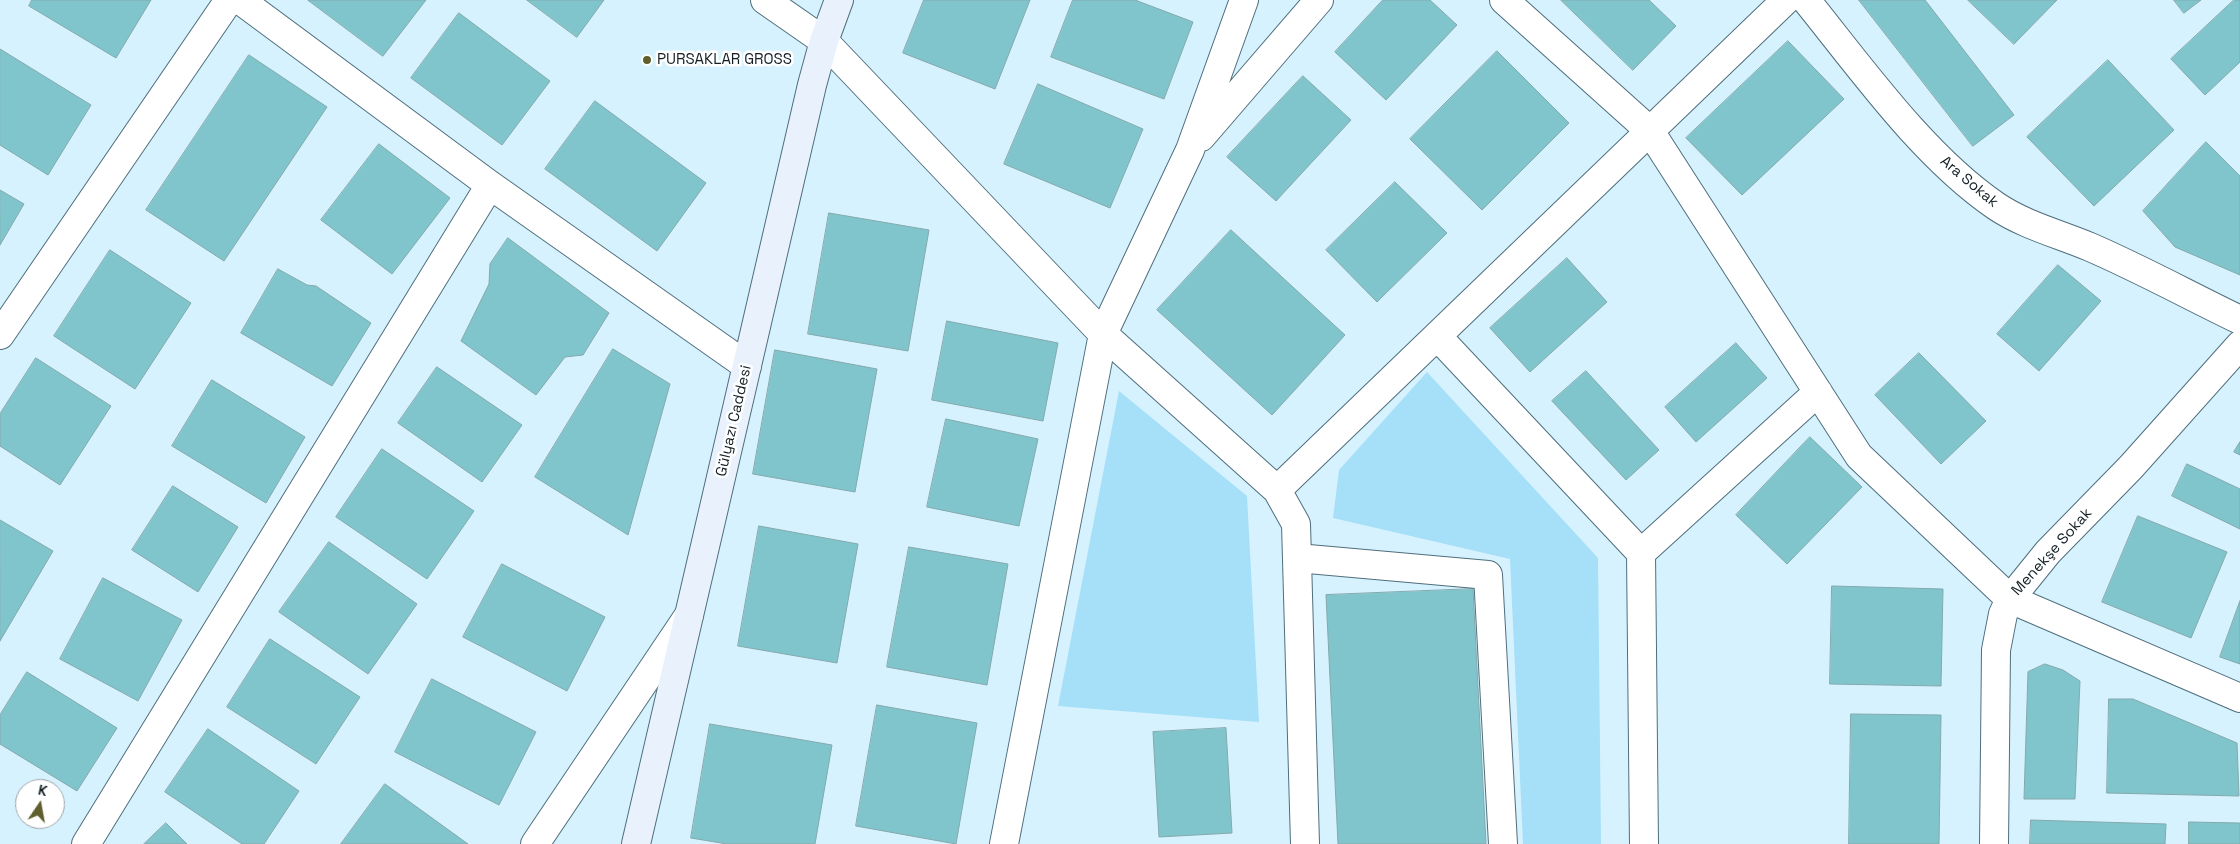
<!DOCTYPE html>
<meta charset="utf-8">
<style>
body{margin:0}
#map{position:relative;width:2240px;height:844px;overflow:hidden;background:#d6f2fe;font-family:"Space Grotesk",sans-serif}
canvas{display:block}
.north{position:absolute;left:15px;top:779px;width:50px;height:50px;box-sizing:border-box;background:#fff;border:1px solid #a1a5a8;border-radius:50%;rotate:12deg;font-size:14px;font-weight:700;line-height:20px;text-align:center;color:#131f25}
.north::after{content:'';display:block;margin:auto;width:18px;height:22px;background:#5e5f2d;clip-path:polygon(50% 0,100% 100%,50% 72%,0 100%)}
</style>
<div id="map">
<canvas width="2240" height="844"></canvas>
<div class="north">K</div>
</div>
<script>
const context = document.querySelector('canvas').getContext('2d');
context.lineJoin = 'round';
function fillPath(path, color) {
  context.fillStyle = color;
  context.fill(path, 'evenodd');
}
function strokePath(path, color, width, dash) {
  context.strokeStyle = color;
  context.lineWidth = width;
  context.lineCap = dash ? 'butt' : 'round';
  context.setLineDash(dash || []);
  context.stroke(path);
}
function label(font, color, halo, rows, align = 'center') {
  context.font = font + ' "Space Grotesk",sans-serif';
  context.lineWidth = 5;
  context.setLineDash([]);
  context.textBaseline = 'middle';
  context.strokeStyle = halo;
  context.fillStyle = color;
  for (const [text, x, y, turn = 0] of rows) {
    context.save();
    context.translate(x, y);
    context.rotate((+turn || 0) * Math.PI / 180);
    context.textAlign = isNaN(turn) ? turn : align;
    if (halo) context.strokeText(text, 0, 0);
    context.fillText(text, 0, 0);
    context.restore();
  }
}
const green = new Path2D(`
 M 1427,372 L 1598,558 L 1601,844 L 1523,844 L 1510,559 L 1333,518 L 1339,470 Z
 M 1119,391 L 1247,496 L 1259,722 L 1058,706 Z`);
const building = new Path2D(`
 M 32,0 L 151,0 L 116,58 L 29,6 Z
 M 308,0 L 426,0 L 383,56 Z
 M 527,0 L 604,0 L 577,37 Z
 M 924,0 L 1030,0 L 995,89 L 903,53 Z
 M 1073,0 L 1135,0 L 1193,22 L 1164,99 L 1051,57 Z
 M 1383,0 L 1430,0 L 1457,25 L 1386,100 L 1335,52 Z
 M 1561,0 L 1649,0 L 1676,26 L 1633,70 Z
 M 1859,0 L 1925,0 L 2014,115 L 1973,146 Z
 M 1968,0 L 2057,0 L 2014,44 Z
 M 2174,0 L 2201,0 L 2184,13 Z
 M 2234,0 L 2240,0 L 2240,62 L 2205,95 L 2171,59 Z
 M 459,13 L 550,81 L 502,145 L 411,78 Z
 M 1788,41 L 1844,99 L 1742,195 L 1686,138 Z
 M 0,49 L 91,105 L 48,175 L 0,145 Z
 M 1497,51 L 1569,123 L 1482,210 L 1410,139 Z
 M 249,55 L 327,107 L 224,261 L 146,210 Z
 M 2108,60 L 2174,130 L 2094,206 L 2027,137 Z
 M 1303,76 L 1351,120 L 1276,201 L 1227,157 Z
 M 1038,84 L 1143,129 L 1110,208 L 1004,164 Z
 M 595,101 L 706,183 L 657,251 L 545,169 Z
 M 2206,142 L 2240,176 L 2240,275 L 2175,247 L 2143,211 Z
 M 379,144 L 450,198 L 392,274 L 321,220 Z
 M 1395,182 L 1447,233 L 1377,302 L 1326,250 Z
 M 0,190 L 24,204 L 0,245 Z
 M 829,213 L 929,230 L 908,351 L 808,334 Z
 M 1231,230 L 1345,335 L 1272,415 L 1157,310 Z
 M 508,238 L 609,313 L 583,355 L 565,357 L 536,395 L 461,341 L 489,284 L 490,264 Z
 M 110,250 L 191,303 L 135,389 L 54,336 Z
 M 1567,258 L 1607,302 L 1530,372 L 1490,328 Z
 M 2058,265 L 2101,301 L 2039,371 L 1997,334 Z
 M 278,269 L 307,285 L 316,286 L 371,323 L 332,386 L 241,333 Z
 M 947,321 L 1058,343 L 1043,421 L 932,400 Z
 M 1736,343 L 1767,378 L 1696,442 L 1665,407 Z
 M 613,349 L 670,384 L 628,535 L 535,477 Z
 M 775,350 L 877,369 L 855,492 L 753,474 Z
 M 1919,353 L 1986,421 L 1941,464 L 1875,395 Z
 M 36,358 L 111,406 L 60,485 L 0,446 L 0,414 Z
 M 437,367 L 522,425 L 482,482 L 398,423 Z
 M 1586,371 L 1659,450 L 1626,480 L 1552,401 Z
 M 212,380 L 305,437 L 266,503 L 172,446 Z
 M 946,419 L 1038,439 L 1019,526 L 927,507 Z
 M 1810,437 L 1862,487 L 1787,564 L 1736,515 Z
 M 2240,442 L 2240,455 L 2234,452 Z
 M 382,449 L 474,511 L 427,579 L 336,517 Z
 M 2187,464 L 2240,489 L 2240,529 L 2172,496 Z
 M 173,486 L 238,527 L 198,592 L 132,550 Z
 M 2138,516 L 2227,552 L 2191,638 L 2102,602 Z
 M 0,520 L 53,551 L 0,641 Z
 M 759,526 L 858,544 L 837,663 L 738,646 Z
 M 329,542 L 417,604 L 368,674 L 279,612 Z
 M 909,547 L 1008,564 L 987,685 L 887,667 Z
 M 502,564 L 605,617 L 567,691 L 463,637 Z
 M 103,578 L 182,620 L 138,701 L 60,659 Z
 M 1832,586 L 1943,589 L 1941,686 L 1830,684 Z
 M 1473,589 L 1486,844 L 1338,844 L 1326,595 Z
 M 2240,601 L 2240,664 L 2220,657 Z
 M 270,639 L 360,697 L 316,764 L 227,707 Z
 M 2045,664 L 2063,670 L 2080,681 L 2075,799 L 2024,799 L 2028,672 Z
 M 27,672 L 117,728 L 77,791 L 0,744 L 0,715 Z
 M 432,679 L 536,732 L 499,805 L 395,752 Z
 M 2109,699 L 2133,699 L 2237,743 L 2239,796 L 2107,793 Z
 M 877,705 L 977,723 L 956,844 L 856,826 Z
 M 1851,714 L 1941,715 L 1939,844 L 1849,844 Z
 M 710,724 L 832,745 L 815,844 L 727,844 L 691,838 Z
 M 1226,728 L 1232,833 L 1159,837 L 1153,732 Z
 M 208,729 L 299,791 L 264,844 L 242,844 L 165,792 Z
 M 385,784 L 468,844 L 341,844 Z
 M 2031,820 L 2166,824 L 2165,844 L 2030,844 Z
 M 2189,822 L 2240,823 L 2240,844 L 2189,844 Z
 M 166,823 L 187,844 L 144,844 Z`);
const street = new Path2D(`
 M 240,0 L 490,185 L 747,366
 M 765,0 L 824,41 L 1103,334 L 1277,490 L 1296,524 L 1305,844
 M 1504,0 L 1650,131 L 1859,456 L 2010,599 L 2240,698
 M 1806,0 C 1861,68 1923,156 1996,206 C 2024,225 2059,234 2090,247 C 2141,269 2190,296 2240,320
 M 1201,137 L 1319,0
 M 0,335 L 229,0
 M 1437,336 L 1641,553 L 1644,844
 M 1277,490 L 1786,0
 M 1641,553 L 1818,392
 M 1297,558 L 1488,575 L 1503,844
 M 86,844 L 490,185
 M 535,844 L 689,615
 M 1004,844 L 1103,334 L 1190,150 L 1244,0
 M 1994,844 L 1996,650 L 2003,614 L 2010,599 L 2048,552 L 2131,467 L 2240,345`);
const secondary = new Path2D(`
 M 636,844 L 812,85 L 824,41 L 839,0`);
const markers = [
 [647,60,5,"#5e5f2d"]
];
const poiNames = [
 ["PURSAKLAR GROSS",657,60]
];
const streetNames = [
 ["Ara Sokak",1969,182,40],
 ["Gülyazı Caddesi",734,421,-77],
 ["Menekşe Sokak",2052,552,-48]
];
fillPath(green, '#a6dff8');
fillPath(building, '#81c5cc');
strokePath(building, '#83a9ad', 1);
strokePath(street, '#4f6e7c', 30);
strokePath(secondary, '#4f6e7c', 30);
strokePath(street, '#fff', 28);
strokePath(secondary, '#e9f2fc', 28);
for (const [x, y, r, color] of markers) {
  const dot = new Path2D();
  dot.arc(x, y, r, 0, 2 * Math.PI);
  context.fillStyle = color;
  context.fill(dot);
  strokePath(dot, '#fff', 2);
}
label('15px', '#131f25', '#fff', poiNames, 'left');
label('15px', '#131f25', '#fff', streetNames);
</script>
